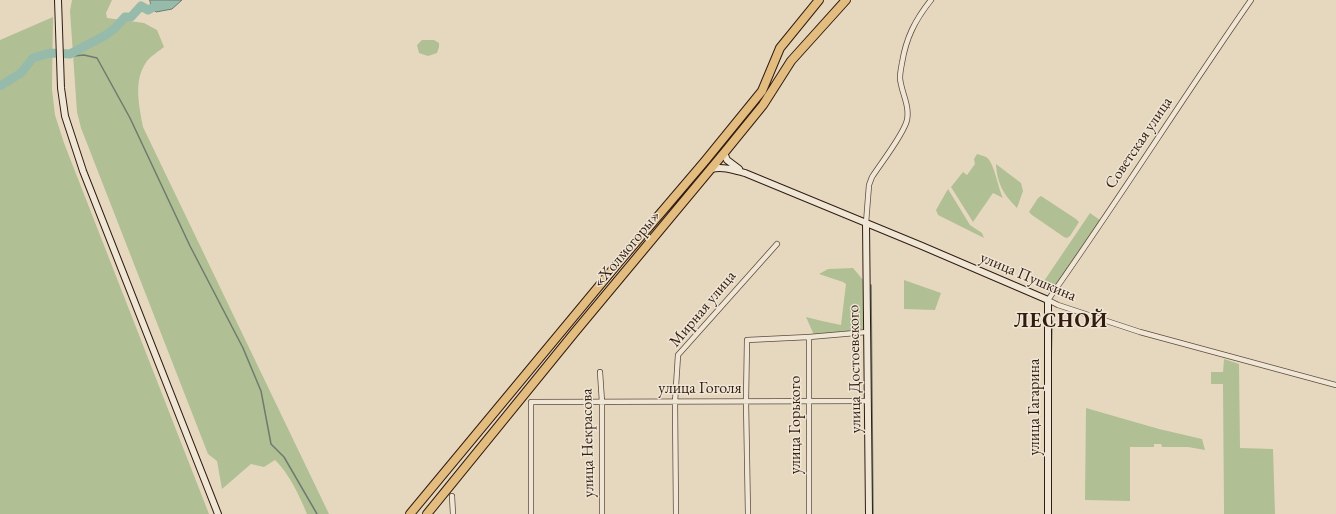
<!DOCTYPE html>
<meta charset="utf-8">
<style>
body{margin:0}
canvas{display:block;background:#e6d8be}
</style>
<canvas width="1336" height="514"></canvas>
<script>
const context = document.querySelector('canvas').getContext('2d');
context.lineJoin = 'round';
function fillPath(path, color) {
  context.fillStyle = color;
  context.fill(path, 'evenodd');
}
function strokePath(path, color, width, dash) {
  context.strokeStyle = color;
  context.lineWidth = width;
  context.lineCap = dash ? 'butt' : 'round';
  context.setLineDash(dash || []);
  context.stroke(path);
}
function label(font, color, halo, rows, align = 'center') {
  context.font = font + ' "EB Garamond",serif';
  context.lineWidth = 3;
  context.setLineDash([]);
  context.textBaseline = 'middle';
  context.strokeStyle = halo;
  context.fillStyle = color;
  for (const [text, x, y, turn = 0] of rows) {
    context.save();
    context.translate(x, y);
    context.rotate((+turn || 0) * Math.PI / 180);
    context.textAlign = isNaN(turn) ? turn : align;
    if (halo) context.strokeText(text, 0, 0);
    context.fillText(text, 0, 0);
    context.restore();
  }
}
const green = new Path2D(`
 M 72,0 L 112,0 L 106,13 L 107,18 L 144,23 L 157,30 L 164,47 C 159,51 151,56 147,61 C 133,80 139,105 143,127 L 329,514 L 307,514 C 299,495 290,475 275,460 L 264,467 L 251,464 L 222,489 L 217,461 L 208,454 L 81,128 L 77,112 L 70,11 Z
 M 53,17 L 52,89 L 55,115 L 64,143 L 209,514 L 0,514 L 0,40 Z
 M 422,40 L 434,40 L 439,43 L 439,47 L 437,53 L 428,56 L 419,53 L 417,45 Z
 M 977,154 C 980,155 984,156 986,157 C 994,161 998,188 1003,198 L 993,193 L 973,222 L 951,187 L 963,172 L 967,175 L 975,164 L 974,159 Z
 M 996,164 L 1021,183 L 1023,191 L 1017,208 C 1003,194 997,183 996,164 Z
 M 948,189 L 970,225 L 982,233 L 984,238 L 938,215 L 936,210 Z
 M 1041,196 L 1076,219 L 1079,222 L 1070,236 L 1067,238 L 1064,237 L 1032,215 L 1029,212 L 1038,198 Z
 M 1090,213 L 1100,220 L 1054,287 L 1044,289 L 1040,287 Z
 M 853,268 L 864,281 L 863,329 L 814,335 L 806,317 L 822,321 L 841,325 L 846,284 L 843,282 L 819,274 L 828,269 Z
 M 904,280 L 941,293 L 935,310 L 904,309 Z
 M 1224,359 L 1239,364 L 1240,448 L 1273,449 L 1275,514 L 1224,514 L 1223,384 L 1211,384 L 1211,372 L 1223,372 Z
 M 1086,408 L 1159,429 L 1202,439 L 1205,450 L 1188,447 L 1162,447 L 1161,444 L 1154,444 L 1154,447 L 1130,447 L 1130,501 L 1085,500 Z`);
const water = new Path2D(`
 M 150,0 L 182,0 L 172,9 L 156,12 L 152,8 Z`);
const stream = new Path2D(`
 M 70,54 L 73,56 L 84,55 L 97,58 L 130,118 L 190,246 L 243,348 L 261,391 L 271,444 L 284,457 L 317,514
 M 871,285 L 873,514
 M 1051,367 L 1052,321`);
const river = new Path2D(`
 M 0,86 L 21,73 L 33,58 L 50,53 L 70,54 L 106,35 L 115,28 L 125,17 L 131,17 L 141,6 L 148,10 L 152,8`);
const street = new Path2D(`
 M 1251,0 C 1182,99 1118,201 1048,300 L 1058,305 L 1140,332 L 1336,385
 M 866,223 L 869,185 L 872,177 C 881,163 904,134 907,120 C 910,105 901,92 900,78 C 900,73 901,68 902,63 C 906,38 915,20 931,0
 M 600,372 L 602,402 L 602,514
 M 452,496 L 453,514
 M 531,514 L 531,402 L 868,401
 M 676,514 L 675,402 L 678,355 L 777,244
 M 748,514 L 746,401 L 747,340 L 809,337 L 867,332
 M 809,514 L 809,337`);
const secondary = new Path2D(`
 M 58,0 L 61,88 L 65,116 L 83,171 L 218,514
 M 724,153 L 727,160 L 739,169
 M 711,169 C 723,166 734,170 745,173 L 922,246 L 1048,300 L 1048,514
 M 866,223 L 869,514`);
const highway = new Path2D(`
 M 410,514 L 619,262 L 705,161 L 762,91 L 780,48 L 819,0
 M 427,514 L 575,332 L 724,153 L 763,105 L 791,61 L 846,0`);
const streetNames = [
 ["Советская улица",1139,143,-56],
 ["«Холмогоры»",627,249,-50],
 ["улица Пушкина",1028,277,23],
 ["Мирная улица",703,309,-50],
 ["улица Достоевского",855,369,-91],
 ["улица Гоголя",700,389],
 ["улица Гагарина",1035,407,-90],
 ["улица Горького",796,425,-90],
 ["улица Некрасова",588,443,-91]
];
const districtNames = [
 ["ЛЕСНОЙ",1061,322]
];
fillPath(green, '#b1bf95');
fillPath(water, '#97bbab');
strokePath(water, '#6f7b6e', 1);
strokePath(stream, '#6f7b6e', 1.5);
strokePath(river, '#97bbab', 9);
strokePath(street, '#5f4b3d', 6);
strokePath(secondary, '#321c12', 8);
strokePath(highway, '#321c12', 10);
strokePath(street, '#efe6d5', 4.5);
strokePath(secondary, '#efe6d5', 6);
strokePath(highway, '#e3bc7f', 8);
label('16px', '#321c12', '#efe6d5', streetNames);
context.letterSpacing = '1px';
label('bold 20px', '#321c12', '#efe6d5', districtNames);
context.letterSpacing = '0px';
</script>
